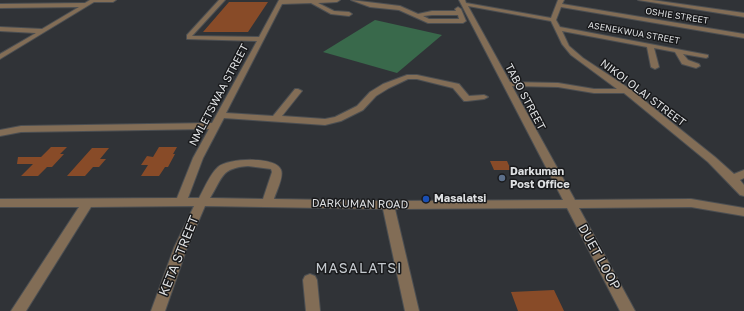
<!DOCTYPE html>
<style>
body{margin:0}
canvas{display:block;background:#303337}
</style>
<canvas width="744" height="311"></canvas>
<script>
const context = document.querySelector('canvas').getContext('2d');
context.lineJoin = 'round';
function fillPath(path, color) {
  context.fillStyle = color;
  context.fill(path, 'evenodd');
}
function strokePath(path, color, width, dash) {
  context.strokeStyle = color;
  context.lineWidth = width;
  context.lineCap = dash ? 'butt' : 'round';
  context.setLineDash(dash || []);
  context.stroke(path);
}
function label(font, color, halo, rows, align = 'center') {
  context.font = font + ' "Golos Text",sans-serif';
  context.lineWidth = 3;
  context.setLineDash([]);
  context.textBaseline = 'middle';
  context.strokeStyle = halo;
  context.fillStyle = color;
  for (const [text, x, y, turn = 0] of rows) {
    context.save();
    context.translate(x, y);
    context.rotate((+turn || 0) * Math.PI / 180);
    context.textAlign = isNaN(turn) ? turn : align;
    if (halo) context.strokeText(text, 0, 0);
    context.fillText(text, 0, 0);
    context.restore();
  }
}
const green = new Path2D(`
 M 375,20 L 442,35 L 397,73 L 323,52 Z`);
const building = new Path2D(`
 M 229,2 L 268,2 L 248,32 L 203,32 Z
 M 51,147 L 67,147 L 60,154 L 64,154 L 52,167 L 47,167 L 38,176 L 21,176 L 33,164 L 17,164 L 18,157 L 41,157 Z
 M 159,147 L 177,147 L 173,154 L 175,154 L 168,167 L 165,167 L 159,176 L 141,176 L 148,165 L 141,165 L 147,156 L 153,157 Z
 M 92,148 L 109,148 L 100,159 L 106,159 L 99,167 L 93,167 L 85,176 L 67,176 Z
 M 490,161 L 507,161 L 511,170 L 494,170 Z
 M 554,290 L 564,311 L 518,311 L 511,292 Z`);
const minor = new Path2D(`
 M 90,0 L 116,0 L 113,2 L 94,2 L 0,59 L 0,54 L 36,33 L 0,31 L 0,27 L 42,29 L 79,7 L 0,8 L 0,4 L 85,3 Z
 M 219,0 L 225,0 L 192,36 L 259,37 L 279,0 L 340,0 L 337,2 L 318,3 L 334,11 L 349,12 L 352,14 L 349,16 L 331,14 L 311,3 L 282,4 L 226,113 L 273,116 L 295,89 L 298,89 L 302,91 L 282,116 L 325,119 L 335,117 L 357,106 L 370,92 L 383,84 L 407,75 L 417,75 L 459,84 L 469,96 L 484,95 L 488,97 L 484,99 L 467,101 L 464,101 L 453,88 L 417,79 L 408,79 L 389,88 L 376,96 L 363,110 L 341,121 L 325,125 L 224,118 L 203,158 L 188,198 L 199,198 C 204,189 210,174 218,167 C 228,158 276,156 281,170 C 284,177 276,192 274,199 L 388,201 L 563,200 L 459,0 L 465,0 L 466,3 L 551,18 L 558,0 L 564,0 L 562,4 L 744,34 L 744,38 L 561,7 L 556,20 L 560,27 L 708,55 L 708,57 L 706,58 L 683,54 L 688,60 L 699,64 L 700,66 L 696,68 L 682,64 L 675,52 L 654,48 L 659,67 L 655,69 L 651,67 L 647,47 L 562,31 L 569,46 L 583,58 L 630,89 L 715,157 L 734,174 L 744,170 L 744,178 L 740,180 L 744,185 L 744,196 L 740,195 L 708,162 L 624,93 L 594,93 L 558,87 L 512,86 L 575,200 L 691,199 L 744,208 L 744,216 L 691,207 L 579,208 L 635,311 L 620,311 L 567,208 L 395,209 L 419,311 L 405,311 L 383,209 L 205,206 L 187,248 L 165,311 L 151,311 L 174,248 L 194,206 L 91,207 L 26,311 L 11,311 L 79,207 L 0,207 L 0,199 L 177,198 L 193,158 L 209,129 L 21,132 L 0,136 L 0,130 L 21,126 L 212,123 L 257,41 L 187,39 L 187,35 ZM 468,6 L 551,21 L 562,44 L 571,55 L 617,89 L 594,89 L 558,83 L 510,82 ZM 248,166 L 271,169 L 272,172 L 263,199 L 210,198 C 223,177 221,168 248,166 Z
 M 351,0 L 400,6 L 418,14 L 432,11 L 456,11 L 455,9 L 458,7 L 461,9 L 466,21 L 463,23 L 428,23 L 399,10 L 370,7 ZM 432,15 L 458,15 L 459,19 L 429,19 L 423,16 Z
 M 638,0 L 652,0 L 744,13 L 744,17 Z
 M 310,274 L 315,276 L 317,280 L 320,311 L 306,311 L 303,280 L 305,276 Z`);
const markers = [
 [502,178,4,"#5c6f8a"],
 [426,199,4,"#1a4fb4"]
];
const farStreetnames = [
 ["OSHIE STREET",677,16,9],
 ["ASENEKWUA STREET",634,33,10]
];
const streetNames = [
 ["NIKOI OLAI STREET",643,93,37],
 ["NMLETSWAA STREET",219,95,-62],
 ["TABO STREET",525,97,62],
 ["DARKUMAN ROAD",360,204,1]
];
const poiNames = [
 ["Darkuman",510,172],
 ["Post Office",510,185],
 ["Masalatsi",434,199]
];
const nearStreetnames = [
 ["KETA STREET",179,256,-68],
 ["DUET LOOP",599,257,61]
];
const nearNeighbourhoodnames = [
 ["MASALATSI",359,269]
];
fillPath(green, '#39694b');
fillPath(building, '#884b28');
strokePath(minor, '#4c4f52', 2);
fillPath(minor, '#826d56');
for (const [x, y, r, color] of markers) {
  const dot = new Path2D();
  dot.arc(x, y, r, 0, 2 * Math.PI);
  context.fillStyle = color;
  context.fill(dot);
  strokePath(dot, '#191a1c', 1.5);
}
label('9px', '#dddfe1', '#191a1c', farStreetnames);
label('11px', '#dddfe1', '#191a1c', streetNames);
label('bold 11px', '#dddfe1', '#191a1c', poiNames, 'left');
label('13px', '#dddfe1', '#191a1c', nearStreetnames);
context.letterSpacing = '1px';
label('14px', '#c3c8cd', '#191a1c', nearNeighbourhoodnames);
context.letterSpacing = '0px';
</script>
